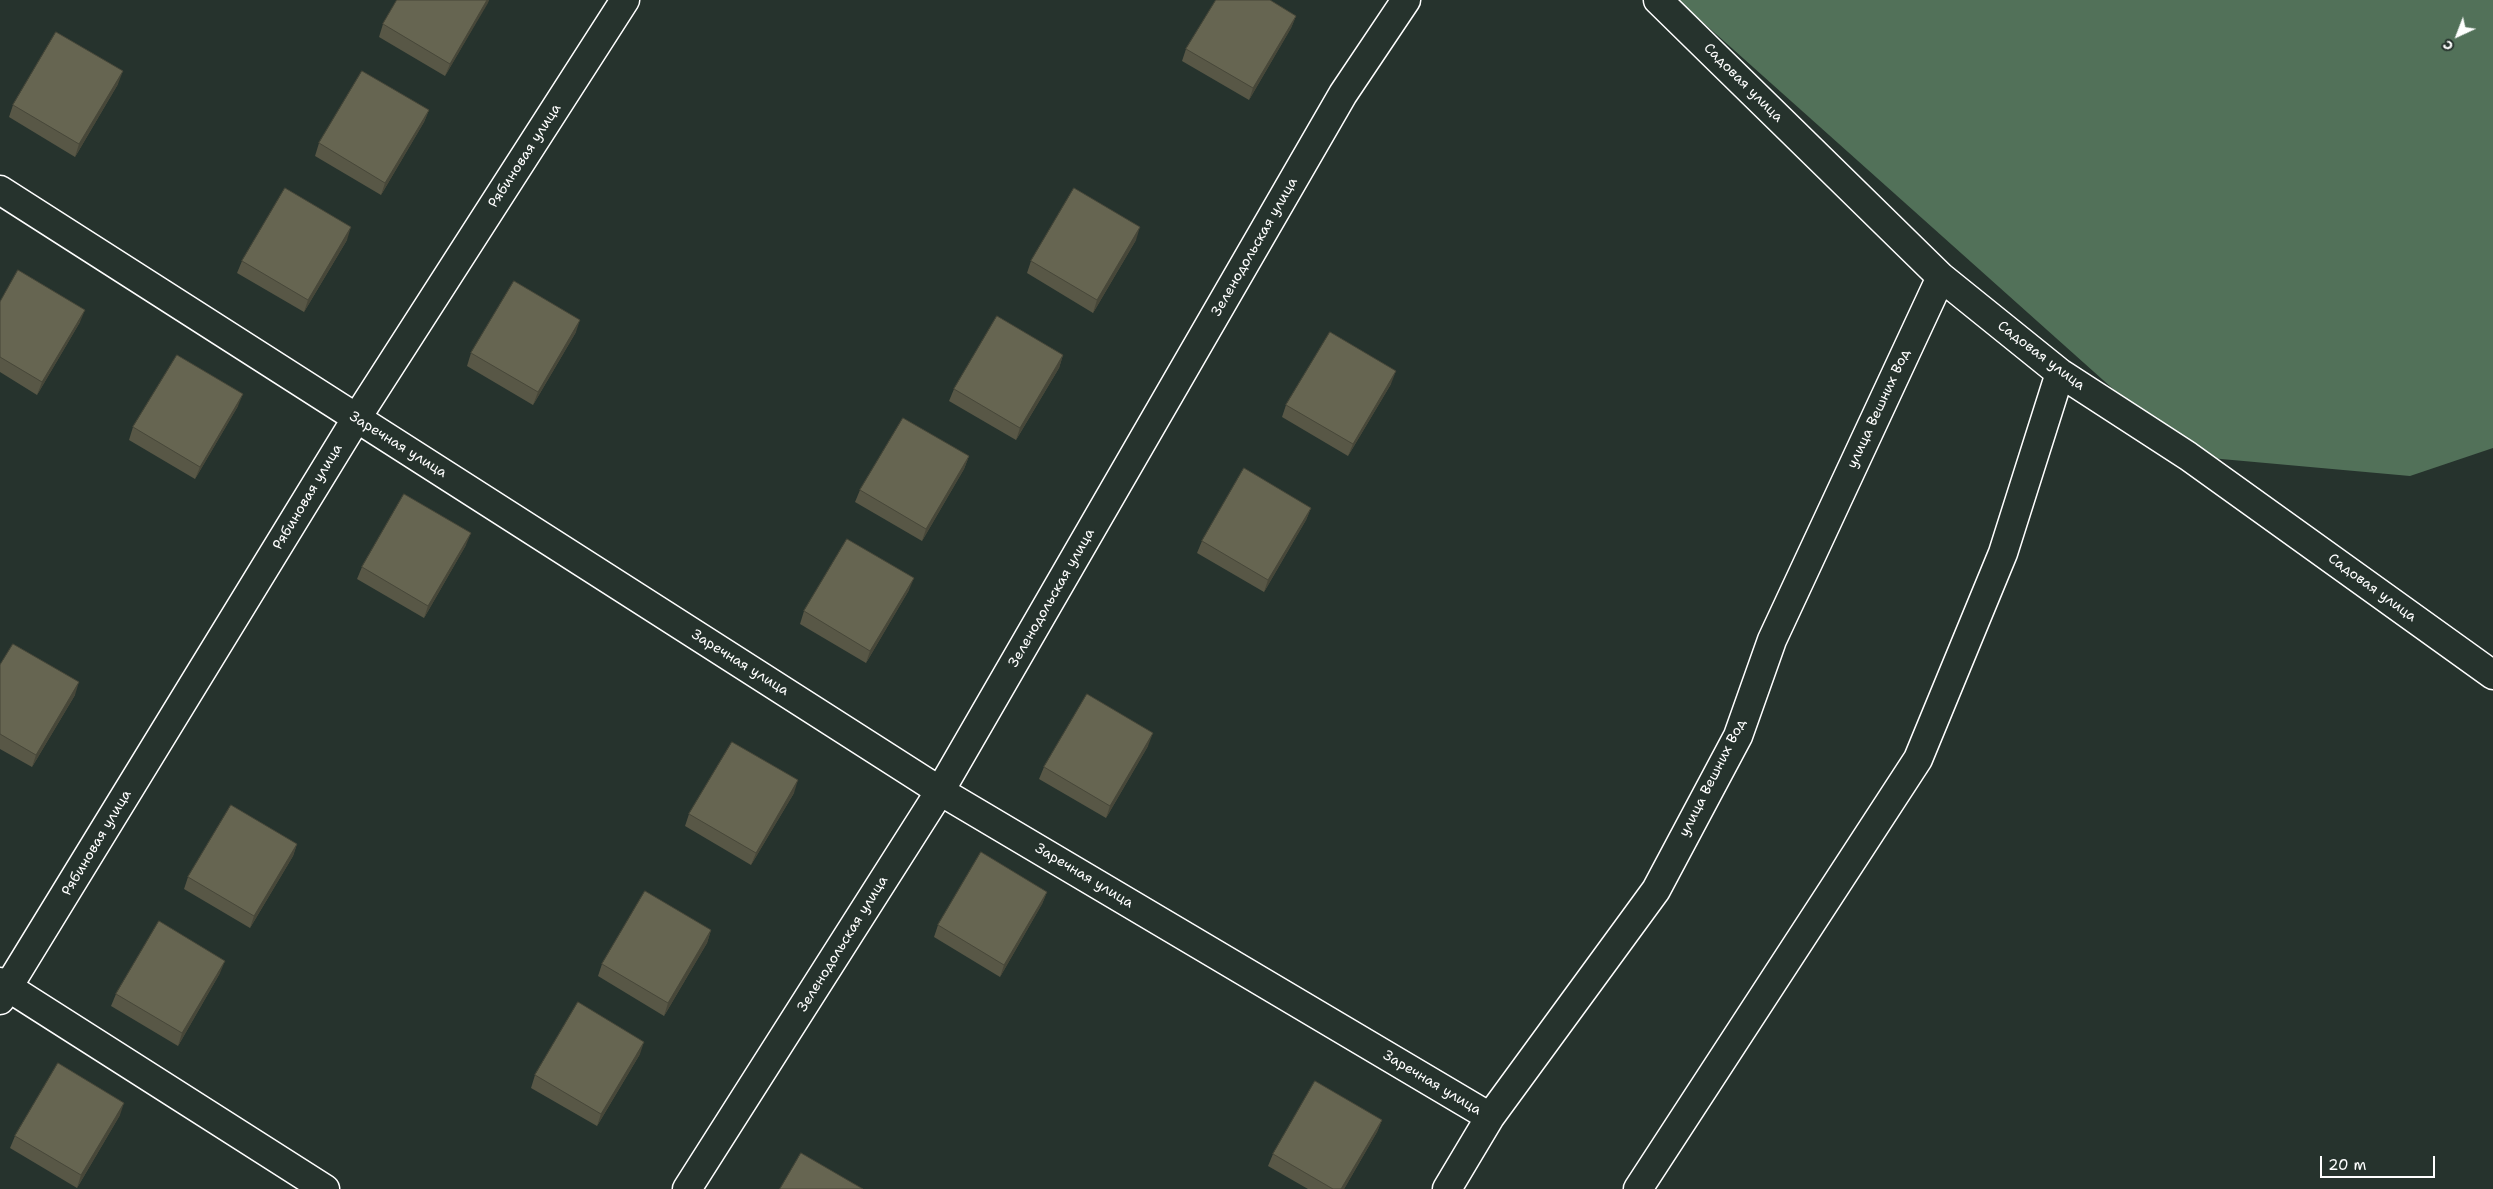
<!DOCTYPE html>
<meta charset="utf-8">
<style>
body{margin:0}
#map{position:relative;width:2493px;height:1189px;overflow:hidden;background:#26332d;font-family:"Shantell Sans",sans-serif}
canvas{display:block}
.north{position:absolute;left:2433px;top:10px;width:50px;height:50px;-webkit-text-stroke:4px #26332d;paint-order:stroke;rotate:223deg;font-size:14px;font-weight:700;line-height:20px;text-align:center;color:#fff}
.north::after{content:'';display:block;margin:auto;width:18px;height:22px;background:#fff;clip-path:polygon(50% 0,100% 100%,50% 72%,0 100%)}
.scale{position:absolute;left:2320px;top:1156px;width:115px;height:22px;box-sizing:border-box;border:2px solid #fff;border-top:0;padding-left:6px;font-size:15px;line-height:18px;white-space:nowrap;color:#fff;-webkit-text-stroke:4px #26332d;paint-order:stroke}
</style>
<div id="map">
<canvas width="2493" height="1189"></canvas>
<div class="north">С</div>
<div class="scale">20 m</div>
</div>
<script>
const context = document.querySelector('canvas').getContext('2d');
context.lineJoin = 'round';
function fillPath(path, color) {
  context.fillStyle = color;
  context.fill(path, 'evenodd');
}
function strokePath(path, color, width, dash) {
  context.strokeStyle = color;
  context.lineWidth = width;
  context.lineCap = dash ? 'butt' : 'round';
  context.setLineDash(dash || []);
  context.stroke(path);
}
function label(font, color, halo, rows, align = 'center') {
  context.font = font + ' "Shantell Sans",sans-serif';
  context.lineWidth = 4;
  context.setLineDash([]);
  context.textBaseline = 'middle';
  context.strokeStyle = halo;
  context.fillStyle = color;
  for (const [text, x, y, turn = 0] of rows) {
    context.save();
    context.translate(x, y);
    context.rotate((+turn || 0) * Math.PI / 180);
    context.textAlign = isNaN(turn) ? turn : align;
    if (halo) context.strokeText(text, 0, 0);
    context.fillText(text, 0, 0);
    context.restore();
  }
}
const green = new Path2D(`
 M 1678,0 L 2493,0 L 2493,448 L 2410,476 L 2188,456 Z`);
const minor = new Path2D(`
 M 1658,0 L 1941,277 L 2060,373 L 2188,456 L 2493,675
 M 0,190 L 940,791 L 1490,1117
 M 0,982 L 325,1189
 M 0,1000 L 356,419 L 625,0
 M 687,1189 L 940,791 L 1343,94 L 1406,0
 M 1447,1189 L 1490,1117 L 1656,890 L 1738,736 L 1772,640 L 1941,277
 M 1638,1189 L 1918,759 L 2003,553 L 2060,373`);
const wall = new Path2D(`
 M 397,0 L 489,0 L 445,76 L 379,37 L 383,24 Z
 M 1296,16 L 1291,28 L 1249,100 L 1182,61 L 1186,49 Z
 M 118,84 L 75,157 L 9,117 L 13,105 Z
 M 429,110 L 424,122 L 381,195 L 315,156 L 319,143 Z
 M 347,240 L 304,312 L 237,273 L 242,261 Z
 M 1136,240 L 1093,313 L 1027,273 L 1031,261 Z
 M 0,302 L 80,322 L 37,395 L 0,372 Z
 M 576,332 L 533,405 L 467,366 L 471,353 Z
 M 1063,355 L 1059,368 L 1016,440 L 949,401 L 954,389 Z
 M 1391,384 L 1348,456 L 1282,417 L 1286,405 Z
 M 238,406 L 195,479 L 129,440 L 133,427 Z
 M 969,456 L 964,469 L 922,541 L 855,502 L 860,490 Z
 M 1311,508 L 1306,520 L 1264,592 L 1197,553 L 1202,541 Z
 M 466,545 L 424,618 L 357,579 L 362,567 Z
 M 909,590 L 866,663 L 800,624 L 804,611 Z
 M 0,665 L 75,695 L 32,767 L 0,749 Z
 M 1148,746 L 1106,818 L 1039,779 L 1044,767 Z
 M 794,793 L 751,865 L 685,826 L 689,814 Z
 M 297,844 L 293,856 L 250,928 L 184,889 L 188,877 Z
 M 1047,892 L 1042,904 L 1000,977 L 934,937 L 938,925 Z
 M 711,930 L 707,943 L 664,1016 L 598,976 L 602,964 Z
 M 220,973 L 178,1046 L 111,1006 L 116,994 Z
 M 640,1054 L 597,1126 L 531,1088 L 535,1075 Z
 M 120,1115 L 77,1188 L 10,1148 L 15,1136 Z
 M 1382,1120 L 1377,1132 L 1344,1189 L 1308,1189 L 1268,1166 L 1273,1154 Z`);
const shadedWall = new Path2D(`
 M 487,0 L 489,0 L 488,3 L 445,76 L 450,64 Z
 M 1296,16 L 1291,28 L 1249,100 L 1253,88 Z
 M 123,71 L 118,84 L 75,157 L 79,144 Z
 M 429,110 L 424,122 L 381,195 L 385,183 Z
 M 351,227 L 347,240 L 304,312 L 308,300 Z
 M 1140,227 L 1136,240 L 1093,313 L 1097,300 Z
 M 85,310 L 80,322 L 37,395 L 42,382 Z
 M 580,320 L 576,332 L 533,405 L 538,392 Z
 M 1063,355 L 1059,368 L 1016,440 L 1020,428 Z
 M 1396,371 L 1391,384 L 1348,456 L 1353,444 Z
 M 243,394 L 238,406 L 195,479 L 200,467 Z
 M 969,456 L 964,469 L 922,541 L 926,529 Z
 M 1311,508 L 1306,520 L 1264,592 L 1268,580 Z
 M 471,533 L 466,545 L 424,618 L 428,606 Z
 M 914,578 L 909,590 L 866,663 L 870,651 Z
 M 79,682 L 75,695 L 32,767 L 36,755 Z
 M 1153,733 L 1148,746 L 1106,818 L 1110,806 Z
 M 798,780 L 794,793 L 751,865 L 756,853 Z
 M 297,844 L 293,856 L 250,928 L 254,916 Z
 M 1047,892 L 1042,904 L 1000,977 L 1004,965 Z
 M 711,930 L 707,943 L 664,1016 L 668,1003 Z
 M 225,961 L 220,973 L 178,1046 L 182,1033 Z
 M 644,1042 L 640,1054 L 597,1126 L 601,1114 Z
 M 124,1103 L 120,1115 L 77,1188 L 81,1175 Z
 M 1382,1120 L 1377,1132 L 1344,1189 L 1341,1189 Z`);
const building = new Path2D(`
 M 397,0 L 487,0 L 450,64 L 383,24 Z
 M 1216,0 L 1270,0 L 1296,16 L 1253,88 L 1186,49 Z
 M 56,32 L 123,71 L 79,144 L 13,105 Z
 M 362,71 L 429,110 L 385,183 L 319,143 Z
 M 285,188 L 351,227 L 308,300 L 242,261 Z
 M 1074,188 L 1140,227 L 1097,300 L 1031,261 Z
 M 18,270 L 85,310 L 42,382 L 0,357 L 0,302 Z
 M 514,281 L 580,320 L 538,392 L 471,353 Z
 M 997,316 L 1063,355 L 1020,428 L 954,389 Z
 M 1330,332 L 1396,371 L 1353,444 L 1286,405 Z
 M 177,355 L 243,394 L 200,467 L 133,427 Z
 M 903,418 L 969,456 L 926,529 L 860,490 Z
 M 1244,468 L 1311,508 L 1268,580 L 1202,541 Z
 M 404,494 L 471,533 L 428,606 L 362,567 Z
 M 847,539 L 914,578 L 870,651 L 804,611 Z
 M 13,644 L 79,682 L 36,755 L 0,734 L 0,665 Z
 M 1087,694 L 1153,733 L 1110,806 L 1044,767 Z
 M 732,742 L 798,780 L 756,853 L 689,814 Z
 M 231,805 L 297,844 L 254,916 L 188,877 Z
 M 981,852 L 1047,892 L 1004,965 L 938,925 Z
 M 645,891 L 711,930 L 668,1003 L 602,964 Z
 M 159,921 L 225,961 L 182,1033 L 116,994 Z
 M 578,1002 L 644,1042 L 601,1114 L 535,1075 Z
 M 58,1063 L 124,1103 L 81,1175 L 15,1136 Z
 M 1315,1081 L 1382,1120 L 1341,1189 L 1333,1189 L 1273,1154 Z
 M 801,1153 L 863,1189 L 780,1189 Z`);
const streetNames = [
 ["Садовая улица",1743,83,45],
 ["Рябиновая улица",525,156,-57],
 ["Зеленодольская улица",1255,247,-60],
 ["Садовая улица",2041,356,37],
 ["улица Вешних Вод",1879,409,-65],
 ["Заречная улица",398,445,32],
 ["Рябиновая улица",308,497,-59],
 ["Садовая улица",2372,588,36],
 ["Зеленодольская улица",1052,598,-60],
 ["Заречная улица",740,663,32],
 ["улица Вешних Вод",1713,778,-63],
 ["Рябиновая улица",97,843,-59],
 ["Заречная улица",1084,876,31],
 ["Зеленодольская улица",843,944,-58],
 ["Заречная улица",1432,1083,31]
];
fillPath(green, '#527159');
strokePath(minor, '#fff', 31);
strokePath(minor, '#26332d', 28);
fillPath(wall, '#585746');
fillPath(shadedWall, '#474739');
fillPath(building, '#666551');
strokePath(building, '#474739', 1);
label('14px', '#fff', '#26332d', streetNames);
</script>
